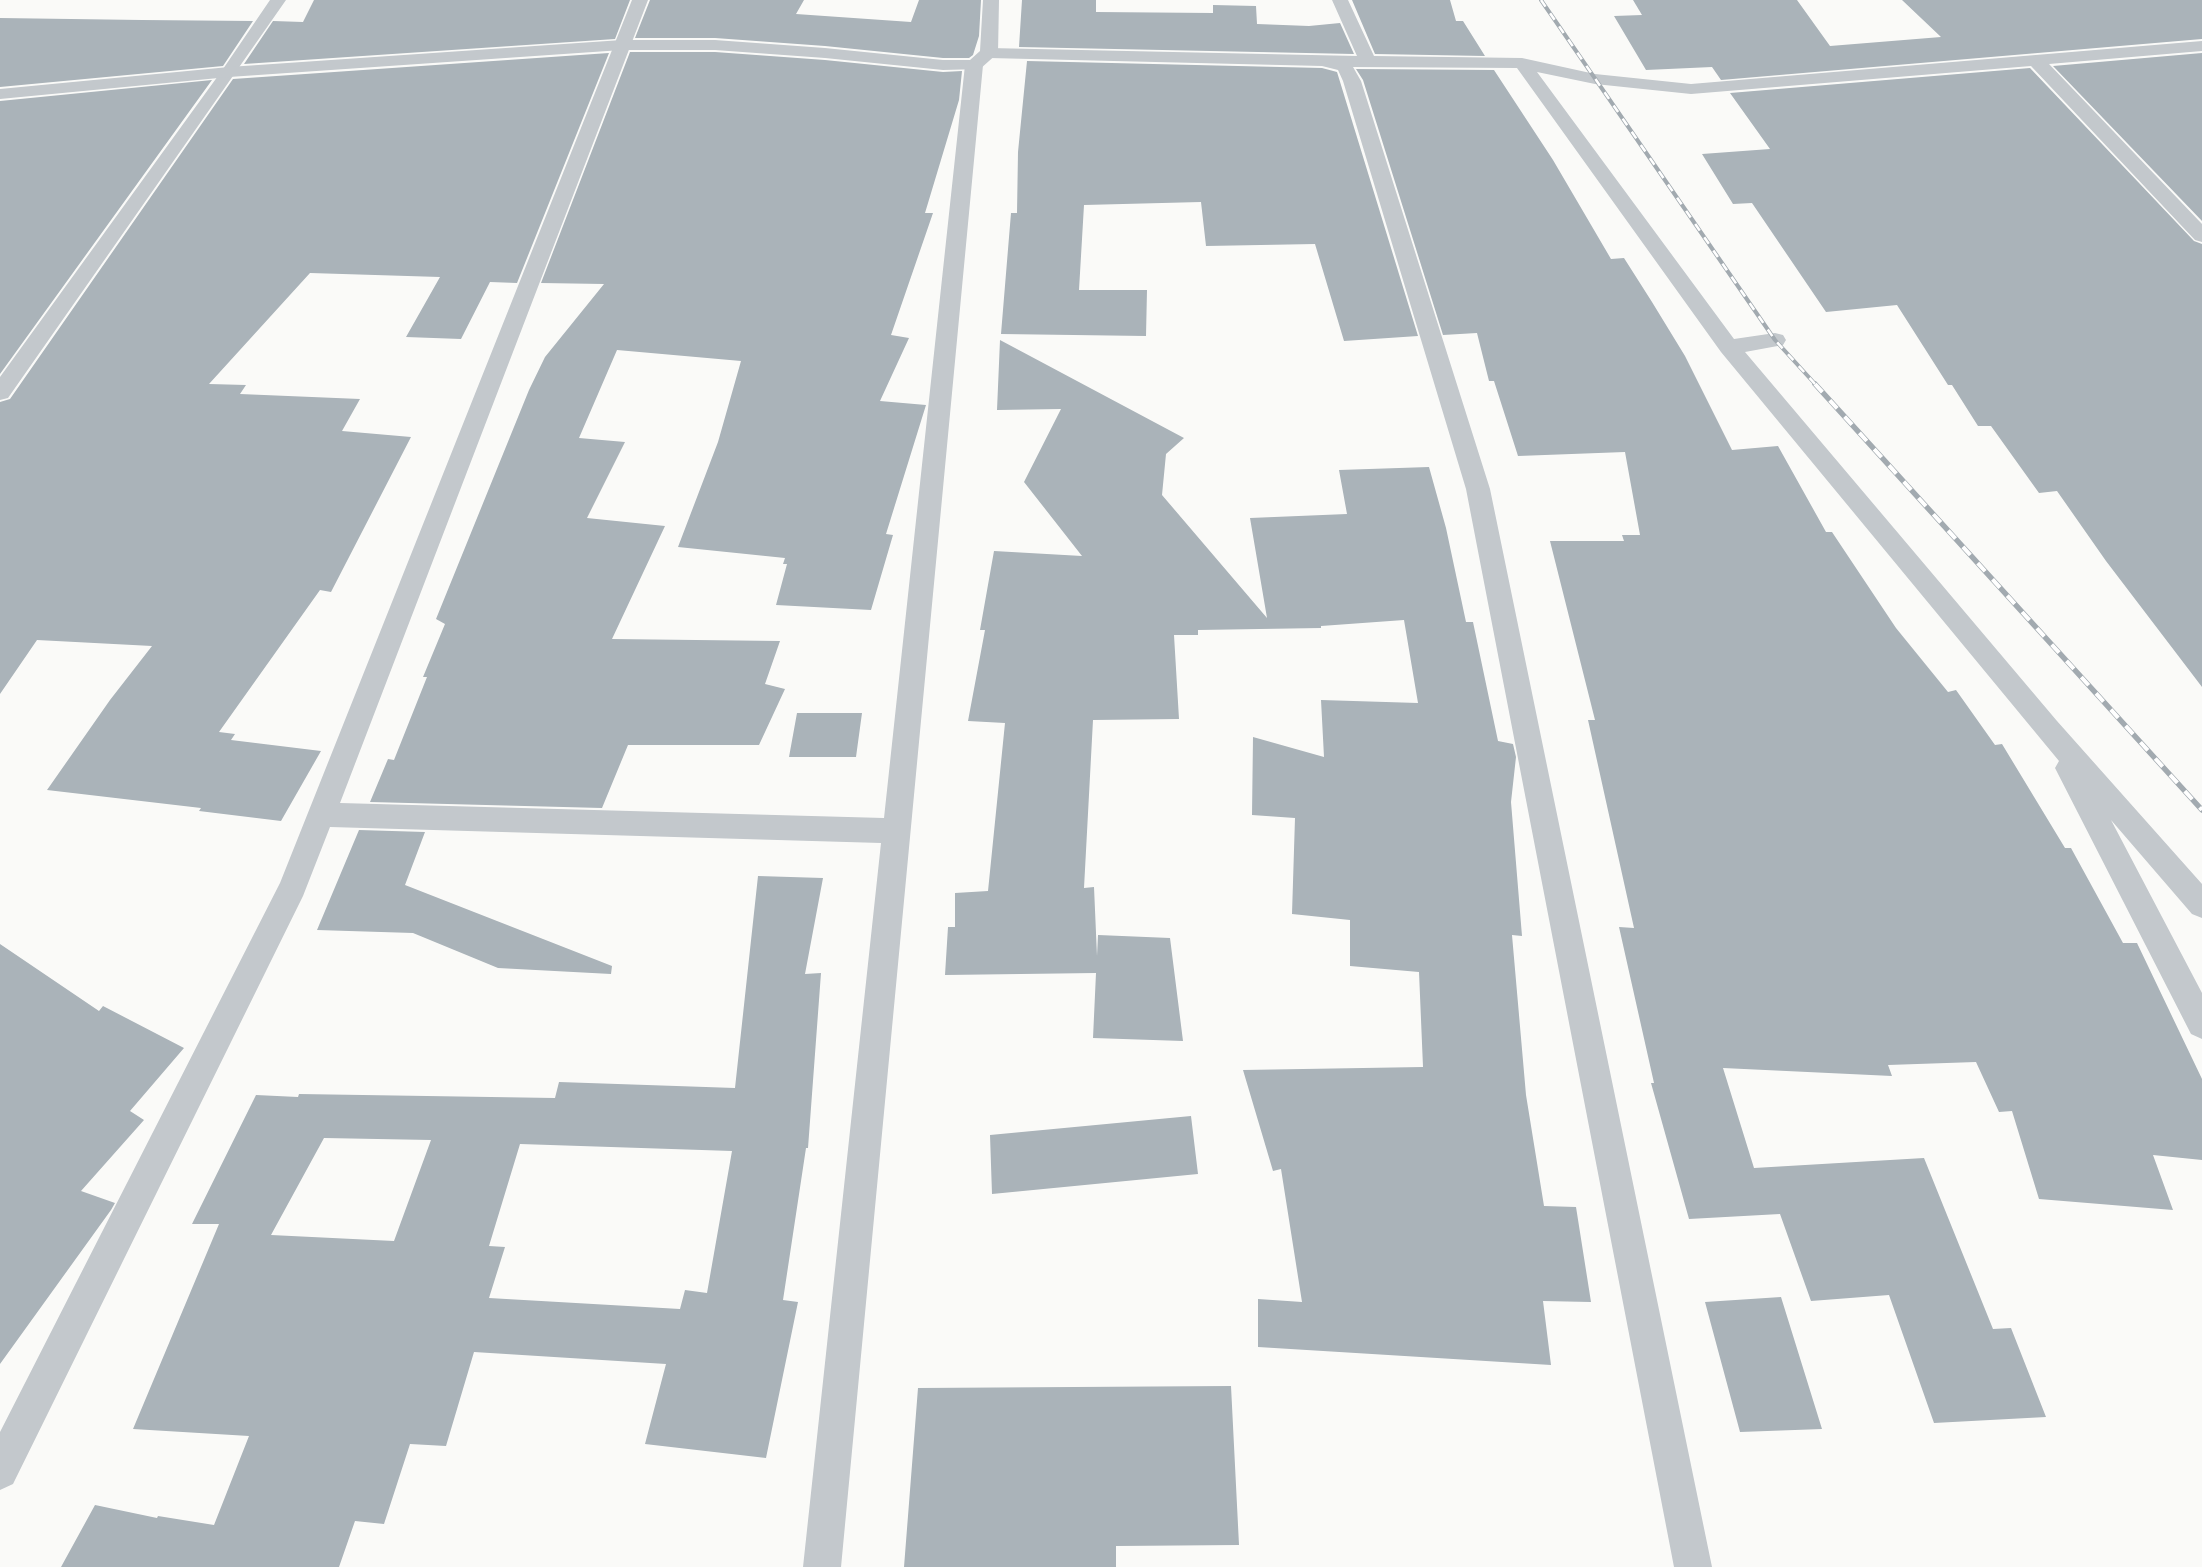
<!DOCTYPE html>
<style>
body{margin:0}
canvas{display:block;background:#fafaf8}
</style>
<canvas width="2202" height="1567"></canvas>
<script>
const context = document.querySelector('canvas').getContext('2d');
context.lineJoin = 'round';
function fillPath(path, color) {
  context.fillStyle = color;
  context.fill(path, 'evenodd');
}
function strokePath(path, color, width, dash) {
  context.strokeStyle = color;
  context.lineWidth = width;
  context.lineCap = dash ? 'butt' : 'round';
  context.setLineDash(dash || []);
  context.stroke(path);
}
const building = new Path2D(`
 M 314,0 L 630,0 L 615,39 L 244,64 L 273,21 L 303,22 Z
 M 650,0 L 804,0 L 796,14 L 911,22 L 919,0 L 981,0 L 979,36 L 973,55 L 969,58 L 943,58 L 825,46 L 715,38 L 635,38 Z
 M 1022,0 L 1096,0 L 1096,12 L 1213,13 L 1213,5 L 1256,6 L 1257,24 L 1309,26 L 1340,23 L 1354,54 L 1019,47 Z
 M 1352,0 L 1450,0 L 1456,21 L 1463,21 L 1485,56 L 1375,54 Z
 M 1633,0 L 1797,0 L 1830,46 L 1941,37 L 1902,0 L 2202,0 L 2202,39 L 1721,80 L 1712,67 L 1646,70 L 1614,16 L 1642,15 Z
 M 0,18 L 142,20 L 253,21 L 223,66 L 0,87 Z
 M 630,52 L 715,52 L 825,60 L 943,72 L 962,71 L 959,100 L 925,213 L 933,213 L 891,335 L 909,338 L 880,401 L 926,405 L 886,534 L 893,535 L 871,610 L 776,605 L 787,564 L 783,564 L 785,558 L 678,547 L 718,442 L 741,361 L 617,350 L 579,438 L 625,442 L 587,518 L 665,526 L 612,639 L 780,641 L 765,684 L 785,689 L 759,745 L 628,745 L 602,808 L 370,802 L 388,759 L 394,760 L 427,677 L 423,677 L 445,624 L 436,619 L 529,390 L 545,357 L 604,284 L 541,283 Z
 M 609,53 L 517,283 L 490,282 L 461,339 L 406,337 L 440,277 L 310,273 L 209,384 L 246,385 L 240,394 L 360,399 L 342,431 L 411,437 L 331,592 L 320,590 L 219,732 L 235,734 L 231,740 L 321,751 L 281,821 L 199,811 L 201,808 L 47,790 L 110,700 L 152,646 L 37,640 L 0,694 L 0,402 L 10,399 L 233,79 Z
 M 2202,53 L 2202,221 L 2053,66 Z
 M 1027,61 L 1322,68 L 1337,72 L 1418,336 L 1344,341 L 1315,244 L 1206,246 L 1201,202 L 1084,205 L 1079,290 L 1147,290 L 1146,336 L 1001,334 L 1011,213 L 1017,213 L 1018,152 Z
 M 2030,68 L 2194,241 L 2202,244 L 2202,687 L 2106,561 L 2057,491 L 2039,493 L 1991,426 L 1978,426 L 1952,385 L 1948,385 L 1897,305 L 1826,312 L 1752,203 L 1733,204 L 1702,154 L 1770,149 L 1730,93 Z
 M 1356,69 L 1494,70 L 1553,160 L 1611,259 L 1624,258 L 1652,302 L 1685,356 L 1732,450 L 1778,446 L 1826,532 L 1832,532 L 1896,628 L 1948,692 L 1956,690 L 1995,745 L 2002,744 L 2065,848 L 2071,848 L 2123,943 L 2137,943 L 2202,1079 L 2202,1160 L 2153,1155 L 2173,1210 L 2039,1199 L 2012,1111 L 1999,1112 L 1976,1062 L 1888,1065 L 1892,1076 L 1723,1068 L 1754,1168 L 1924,1158 L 1993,1329 L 2011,1328 L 2046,1417 L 1934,1423 L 1889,1295 L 1811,1301 L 1780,1214 L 1689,1219 L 1651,1083 L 1654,1083 L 1619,927 L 1634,928 L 1588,720 L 1595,720 L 1550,541 L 1624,541 L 1622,535 L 1640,535 L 1625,452 L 1518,456 L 1494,381 L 1489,381 L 1477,333 L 1443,335 L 1363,80 Z
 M 212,80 L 0,374 L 0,101 Z
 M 1000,340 L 1184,438 L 1166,454 L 1162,495 L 1267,618 L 1250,518 L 1347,514 L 1339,470 L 1429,467 L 1446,528 L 1466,622 L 1473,622 L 1498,741 L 1513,744 L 1516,757 L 1511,802 L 1522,936 L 1512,935 L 1526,1095 L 1544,1206 L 1576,1207 L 1591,1302 L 1543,1301 L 1551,1365 L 1258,1347 L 1258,1299 L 1302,1302 L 1281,1169 L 1273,1171 L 1243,1070 L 1423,1067 L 1419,972 L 1350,966 L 1350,920 L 1292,914 L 1295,818 L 1252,815 L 1253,737 L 1324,757 L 1321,700 L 1418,703 L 1404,620 L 1321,626 L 1321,628 L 1198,630 L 1198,635 L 1174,635 L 1179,719 L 1093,720 L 1084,888 L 1094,887 L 1097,956 L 1098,935 L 1170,938 L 1183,1041 L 1093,1038 L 1096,973 L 945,975 L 948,927 L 955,927 L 955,893 L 988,891 L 1005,723 L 968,721 L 985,630 L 980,630 L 994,551 L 1082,556 L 1024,482 L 1061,409 L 997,410 Z
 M 797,713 L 862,713 L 856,757 L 789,757 Z
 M 359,830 L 425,832 L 405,885 L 612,966 L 611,974 L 498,968 L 413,933 L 317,930 Z
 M 758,876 L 823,878 L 805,974 L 821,973 L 808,1148 L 806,1148 L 783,1300 L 798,1302 L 766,1458 L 645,1444 L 666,1364 L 474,1352 L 446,1446 L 410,1444 L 384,1524 L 355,1521 L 339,1567 L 61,1567 L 95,1505 L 157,1518 L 158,1516 L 214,1525 L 249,1436 L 133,1429 L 219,1224 L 192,1224 L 256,1095 L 298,1097 L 299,1094 L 555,1098 L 559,1082 L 735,1088 ZM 324,1138 L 431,1140 L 394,1241 L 271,1235 ZM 520,1144 L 732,1151 L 707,1293 L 685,1290 L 680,1309 L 489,1298 L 505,1247 L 489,1246 Z
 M 0,944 L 99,1011 L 103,1006 L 184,1048 L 130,1111 L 144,1120 L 81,1191 L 115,1203 L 111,1210 L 0,1364 Z
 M 1191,1116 L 1198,1174 L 992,1194 L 990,1135 Z
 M 1781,1297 L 1822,1429 L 1740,1432 L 1705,1302 Z
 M 1231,1386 L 1239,1545 L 1116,1546 L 1116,1567 L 904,1567 L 918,1388 Z`);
const minor = new Path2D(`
 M 270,0 L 286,0 L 8,398 L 0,400 L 0,377 L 223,69 Z
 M 632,0 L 648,0 L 340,803 L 884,818 L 965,65 L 968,61 L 980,61 L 983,65 L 841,1567 L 803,1567 L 881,843 L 330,827 L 303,896 L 13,1484 L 0,1490 L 0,1432 L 280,883 Z
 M 1332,0 L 1348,0 L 1374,56 L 1522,58 L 1595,74 L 1691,84 L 2202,41 L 2202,51 L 2049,64 L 2202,224 L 2202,242 L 2195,240 L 2031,66 L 1691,94 L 1595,84 L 1537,72 L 1734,339 L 1775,333 L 1783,335 L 1786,340 L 1783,345 L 1745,352 L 2057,721 L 2202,884 L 2202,918 L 2192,914 L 2111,820 L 2202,993 L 2202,1039 L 2191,1034 L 2055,768 L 2059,761 L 1721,352 L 1517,68 L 1353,67 L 1361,81 L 1490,489 L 1712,1567 L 1674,1567 L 1466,489 L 1343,81 L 1338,70 L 1322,66 L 989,58 L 983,57 L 980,53 L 983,49 L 989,48 L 1357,56 Z`);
const tertiary = new Path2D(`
 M 983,0 L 999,0 L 998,53 L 980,69 L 943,70 L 825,58 L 715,50 L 622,50 L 229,77 L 0,99 L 0,89 L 229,67 L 622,40 L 715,40 L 825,48 L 943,60 L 970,60 L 980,51 Z`);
const railFar1 = new Path2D(`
 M 1541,0 L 1775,340 L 1816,385`);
const rail = new Path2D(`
 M 1815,384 L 2202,810`);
fillPath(building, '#aab3b9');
fillPath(minor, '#c3c8cc');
fillPath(tertiary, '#c3c8cc');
strokePath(railFar1, '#a2aab0', 4);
strokePath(rail, '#a2aab0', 5.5);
strokePath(railFar1, '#fff', 2.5, [8]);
strokePath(rail, '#fff', 4, [11]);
</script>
